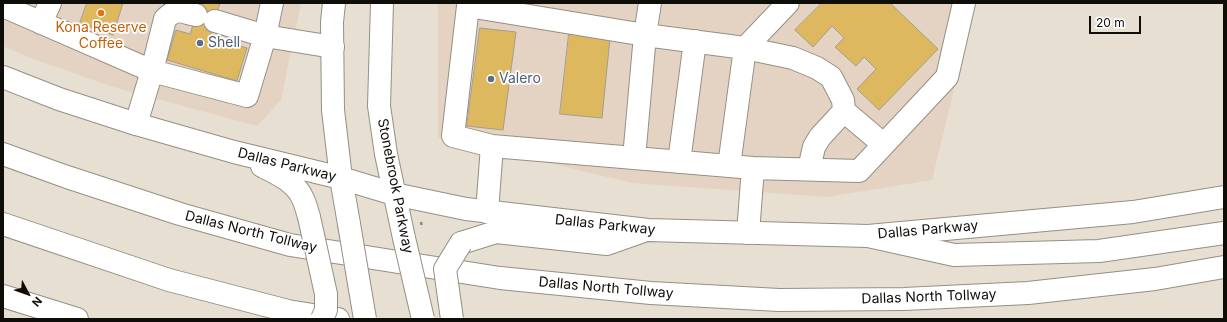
<!DOCTYPE html>
<style>
body{margin:0}
#map{position:relative;width:1227px;height:322px;overflow:hidden;background:#e6dfd2;font-family:Inter,sans-serif}
canvas{display:block}
.frame{position:absolute;inset:0;border:4px solid #0f0d08;pointer-events:none}
.north{position:absolute;left:8px;top:274px;width:40px;height:40px;-webkit-text-stroke:3px #fff;paint-order:stroke;rotate:131deg;font-size:11px;font-weight:700;line-height:16px;text-align:center;color:#0f0d08}
.north::after{content:'';display:block;margin:auto;width:14px;height:18px;background:#0f0d08;clip-path:polygon(50% 0,100% 100%,50% 72%,0 100%)}
.scale{position:absolute;left:1089px;top:16px;width:52px;height:18px;box-sizing:border-box;border:2px solid #0f0d08;border-top:0;padding-left:5px;font-size:12px;line-height:14px;white-space:nowrap;color:#0f0d08;-webkit-text-stroke:3px #fff;paint-order:stroke}
</style>
<div id="map">
<canvas width="1227" height="322"></canvas>
<div class="frame"></div>
<div class="north">N</div>
<div class="scale">20 m</div>
</div>
<script>
const context = document.querySelector('canvas').getContext('2d');
context.lineJoin = 'round';
function fillPath(path, color) {
  context.fillStyle = color;
  context.fill(path, 'evenodd');
}
function strokePath(path, color, width, dash) {
  context.strokeStyle = color;
  context.lineWidth = width;
  context.lineCap = dash ? 'butt' : 'round';
  context.setLineDash(dash || []);
  context.stroke(path);
}
function label(font, color, halo, rows, align = 'center') {
  context.font = font + ' Inter,sans-serif';
  context.lineWidth = 3.5;
  context.setLineDash([]);
  context.textBaseline = 'middle';
  context.strokeStyle = halo;
  context.fillStyle = color;
  for (const [text, x, y, turn = 0] of rows) {
    context.save();
    context.translate(x, y);
    context.rotate((+turn || 0) * Math.PI / 180);
    context.textAlign = isNaN(turn) ? turn : align;
    if (halo) context.strokeText(text, 0, 0);
    context.fillText(text, 0, 0);
    context.restore();
  }
}
const commercial = new Path2D(`
 M 3,3 L 301,3 L 281,100 L 257,126 L 113,87 L 28,57 L 3,46 Z
 M 438,3 L 975,3 L 932,180 L 827,197 L 633,183 L 438,137 Z`);
const building = new Path2D(`
 M 87,3 L 123,3 L 113,35 L 80,23 Z
 M 199,3 L 220,3 L 210,37 L 247,48 L 237,81 L 167,60 L 176,30 L 190,34 Z
 M 822,3 L 890,3 L 938,49 L 879,110 L 857,89 L 876,69 L 864,57 L 856,66 L 835,47 L 844,38 L 832,26 L 813,47 L 795,30 Z
 M 480,28 L 516,32 L 503,130 L 467,126 Z
 M 569,34 L 610,38 L 602,118 L 560,114 Z`);
const minor = new Path2D(`
 M 3,6 L 152,71 L 165,19 C 177,7 181,12 196,15
 M 215,21 L 265,36 L 333,47
 M 41,23 L 50,3
 M 136,124 L 152,71 L 247,96 L 265,36 L 272,3
 M 492,146 L 453,136 L 468,6 L 645,35 L 745,48 L 788,3
 M 634,158 L 645,35 L 650,3
 M 679,162 L 695,41
 M 729,166 L 745,48 L 793,58 L 817,68 L 831,77 L 843,100 L 844,111 L 883,144
 M 753,168 L 859,171 L 947,77 L 964,3
 M 809,169 L 814,147 L 820,137 L 844,111
 M 487,212 L 492,146 L 753,168 L 748,233`);
const major = new Path2D(`
 M 334,3 L 332,22 L 333,110 L 341,178 L 349,224
 M 382,3 L 379,106 L 386,154 L 404,238
 M 3,77 L 59,99 L 136,124 L 234,152 L 341,178 L 394,194 L 466,209 L 648,230 L 868,236 L 1133,212 L 1224,197
 M 262,166 C 278,174 296,182 303,199 C 306,205 307,211 309,217
 M 461,243 L 496,232 L 607,244 L 641,232
 M 3,296 L 77,319`);
const highway = new Path2D(`
 M 3,154 L 67,177 L 180,214 L 290,245 L 500,278 L 651,293 L 779,300 L 904,299 L 1028,293 L 1155,279 L 1224,267
 M 3,224 L 169,280 L 288,311 L 338,319
 M 868,236 L 954,255 L 1099,251 L 1224,233`);
const pathBridge = new Path2D(`
 M 421,222 L 422,228`);
const majorBridge = new Path2D(`
 M 309,217 L 326,294 L 326,310 L 322,319
 M 349,224 L 365,319
 M 404,238 L 423,319
 M 452,319 L 445,269 L 461,243`);
const markers = [
 [101,13,4,"#e8710a"],
 [200,43,4,"#5c6f8a"],
 [491,79,4,"#5c6f8a"]
];
const foodNames = [
 ["Kona Reserve",101,28],
 ["Coffee",101,44]
];
const serviceNames = [
 ["Shell",208,43],
 ["Valero",499,79]
];
const streetNames = [
 ["Dallas Parkway",287,165,14],
 ["Stonebrook Parkway",395,186,79],
 ["Dallas Parkway",605,225,6],
 ["Dallas Parkway",928,230,-5],
 ["Dallas North Tollway",251,232,14],
 ["Dallas North Tollway",606,288,5],
 ["Dallas North Tollway",929,297,-2]
];
fillPath(commercial, '#e4d3c2');
fillPath(building, '#deb85e');
strokePath(building, '#a39e91', 1);
strokePath(minor, '#959083', 24);
strokePath(major, '#959083', 24);
strokePath(highway, '#959083', 24);
strokePath(minor, '#fff', 22);
strokePath(major, '#fff', 22);
strokePath(highway, '#fff', 22);
strokePath(majorBridge, '#959083', 24, []);
strokePath(pathBridge, '#8c877e', 2.5, [3, 3]);
strokePath(majorBridge, '#fff', 22);
for (const [x, y, r, color] of markers) {
  const dot = new Path2D();
  dot.arc(x, y, r, 0, 2 * Math.PI);
  context.fillStyle = color;
  context.fill(dot);
  strokePath(dot, '#fff', 1.5);
}
label('14px', '#c56008', '#fff', foodNames);
label('14px', '#4e5e75', '#fff', serviceNames, 'left');
label('14px', '#0f0d08', '#fff', streetNames);
</script>
